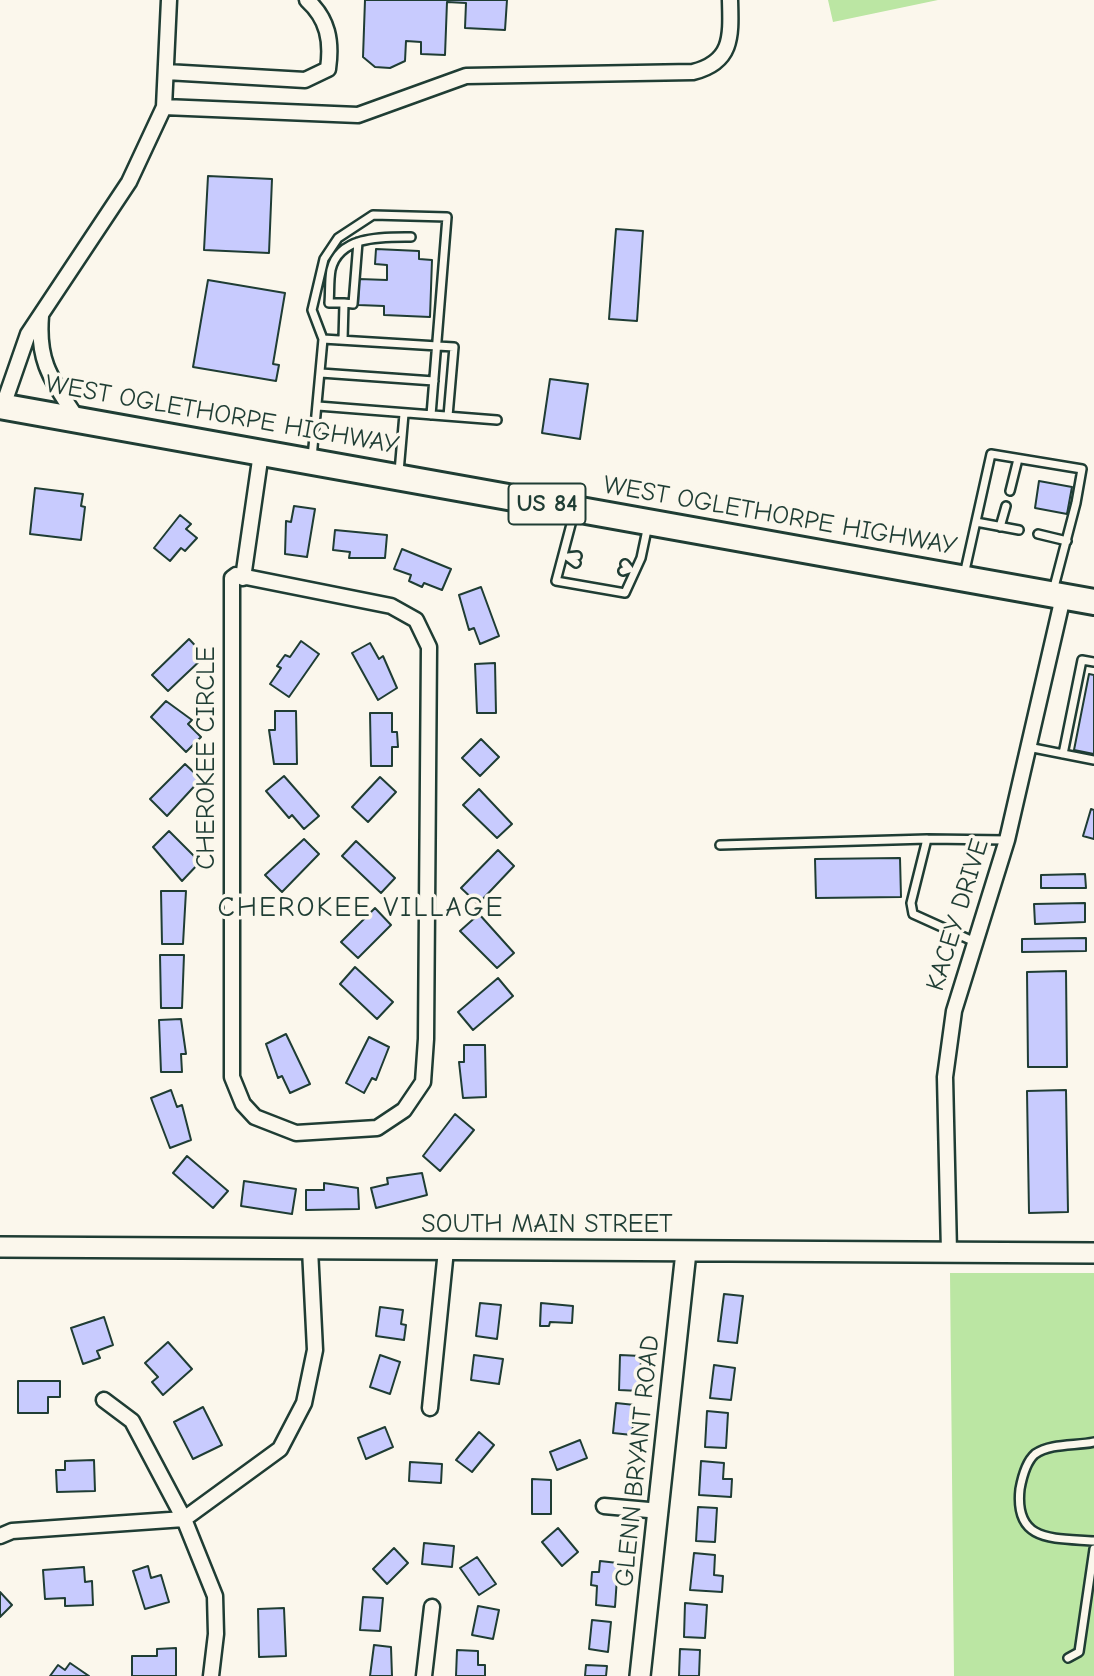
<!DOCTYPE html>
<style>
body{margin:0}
canvas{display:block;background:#fbf7ec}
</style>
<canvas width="1094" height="1676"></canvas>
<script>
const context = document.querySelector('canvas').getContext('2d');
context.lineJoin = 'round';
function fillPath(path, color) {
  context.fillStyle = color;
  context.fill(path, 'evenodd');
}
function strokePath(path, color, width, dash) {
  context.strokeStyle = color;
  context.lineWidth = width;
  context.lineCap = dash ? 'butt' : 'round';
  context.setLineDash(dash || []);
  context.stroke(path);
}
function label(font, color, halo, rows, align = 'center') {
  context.font = font + ' "Comic Neue",sans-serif';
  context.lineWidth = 7;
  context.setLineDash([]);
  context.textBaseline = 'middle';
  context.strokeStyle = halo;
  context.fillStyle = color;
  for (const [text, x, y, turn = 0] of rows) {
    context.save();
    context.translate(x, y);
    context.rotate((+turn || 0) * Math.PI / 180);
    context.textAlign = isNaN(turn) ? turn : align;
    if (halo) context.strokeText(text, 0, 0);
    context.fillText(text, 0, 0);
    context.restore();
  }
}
const green = new Path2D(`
 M 828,0 L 938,0 L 833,22 Z
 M 950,1273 L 1094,1273 L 1094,1676 L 954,1676 Z`);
const building = new Path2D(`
 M 365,0 L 507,0 L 505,30 L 465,28 L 466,3 L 447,2 L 445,55 L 421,54 L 421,42 L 406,41 L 405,61 L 390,68 L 375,67 L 363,57 Z
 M 208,176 L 272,179 L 269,253 L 204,250 Z
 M 616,229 L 643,231 L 637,321 L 609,319 Z
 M 376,249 L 419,251 L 419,259 L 432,260 L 430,317 L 384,315 L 384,306 L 358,305 L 359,279 L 387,280 L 387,265 L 375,264 Z
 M 208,280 L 285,293 L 273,364 L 279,365 L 276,381 L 193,367 Z
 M 550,379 L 588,384 L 580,439 L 542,433 Z
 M 1039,481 L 1072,487 L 1067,514 L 1035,508 Z
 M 35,488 L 83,494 L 81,506 L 85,507 L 81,540 L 30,534 Z
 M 294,506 L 315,509 L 307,557 L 285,554 L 286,521 L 291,522 Z
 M 180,515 L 191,524 L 186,529 L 197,538 L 185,551 L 181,548 L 170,561 L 154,548 Z
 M 335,530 L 387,535 L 385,558 L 349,558 L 350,552 L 333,550 Z
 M 402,549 L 451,569 L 442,590 L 424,583 L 422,587 L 409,581 L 411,575 L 394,569 Z
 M 481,587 L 499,636 L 480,644 L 474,628 L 469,630 L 459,595 Z
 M 189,639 L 205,656 L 168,691 L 152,675 Z
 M 301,641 L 319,654 L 289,697 L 270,684 L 281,668 L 277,666 L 285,655 L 290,657 Z
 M 370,643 L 379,659 L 383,656 L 397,688 L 378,700 L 352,653 Z
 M 495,663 L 496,713 L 477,713 L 475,664 Z
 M 1089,674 L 1094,675 L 1094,754 L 1074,750 Z
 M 166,701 L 192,720 L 188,724 L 201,737 L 186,752 L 151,717 Z
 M 275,711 L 296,711 L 297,764 L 274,764 L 269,730 L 275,730 Z
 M 370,713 L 392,713 L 392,732 L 397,732 L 398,747 L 392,747 L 392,766 L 371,766 Z
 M 481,739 L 499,757 L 480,776 L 462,758 Z
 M 185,764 L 201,779 L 167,816 L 150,799 Z
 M 284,776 L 319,816 L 304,829 L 292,815 L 289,818 L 266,791 Z
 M 380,777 L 396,792 L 368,822 L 352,807 Z
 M 479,789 L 512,824 L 497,838 L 463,805 Z
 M 1091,809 L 1094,810 L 1094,839 L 1083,836 Z
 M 169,831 L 200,862 L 182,881 L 153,847 Z
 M 304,839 L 319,854 L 282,892 L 265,875 Z
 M 356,841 L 395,878 L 381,893 L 342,856 Z
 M 498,850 L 514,866 L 478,904 L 461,888 Z
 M 900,858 L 901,897 L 816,898 L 815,859 Z
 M 1085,874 L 1086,888 L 1041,888 L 1041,875 Z
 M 161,891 L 186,891 L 183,944 L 162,944 Z
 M 1085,903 L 1085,922 L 1035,924 L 1034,904 Z
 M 375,908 L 391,925 L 358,958 L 341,942 Z
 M 479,914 L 514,953 L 497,968 L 460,931 Z
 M 1086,938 L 1086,951 L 1022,952 L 1022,939 Z
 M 160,955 L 184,955 L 182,1008 L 161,1008 Z
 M 355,967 L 393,1002 L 377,1019 L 340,984 Z
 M 1066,971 L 1067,1067 L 1028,1067 L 1027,972 Z
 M 498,978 L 513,996 L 473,1030 L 458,1012 Z
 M 181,1019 L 186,1054 L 181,1054 L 182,1072 L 161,1072 L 159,1020 Z
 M 286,1034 L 310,1084 L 290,1093 L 282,1076 L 278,1078 L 266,1044 Z
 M 369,1037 L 389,1047 L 376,1080 L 372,1078 L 364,1093 L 346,1083 Z
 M 464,1045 L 485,1045 L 486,1097 L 463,1098 L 459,1062 L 464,1062 Z
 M 171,1090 L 177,1107 L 182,1105 L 191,1140 L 170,1148 L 151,1098 Z
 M 1066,1090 L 1068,1212 L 1029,1213 L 1027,1091 Z
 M 455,1114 L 474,1130 L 440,1171 L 423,1156 Z
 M 187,1156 L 228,1191 L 213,1208 L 173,1173 Z
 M 422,1173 L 427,1195 L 376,1208 L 371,1188 L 388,1184 L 387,1178 Z
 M 244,1181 L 296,1189 L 292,1214 L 241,1206 Z
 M 324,1183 L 358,1188 L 359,1209 L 306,1210 L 306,1190 L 324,1190 Z
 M 724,1294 L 743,1296 L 737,1343 L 718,1341 Z
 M 480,1303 L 501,1305 L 497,1339 L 476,1336 Z
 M 541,1303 L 573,1306 L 572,1323 L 550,1322 L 549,1326 L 540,1326 Z
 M 380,1307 L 403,1310 L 401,1324 L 406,1325 L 404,1340 L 376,1336 Z
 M 104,1317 L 113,1345 L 97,1351 L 100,1358 L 83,1364 L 71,1328 Z
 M 168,1342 L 192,1369 L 163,1395 L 152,1382 L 158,1377 L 145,1363 Z
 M 380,1355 L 400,1362 L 390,1394 L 370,1387 Z
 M 474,1355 L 503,1359 L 499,1384 L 471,1380 Z
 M 620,1355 L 641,1356 L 640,1391 L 619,1390 Z
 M 714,1365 L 735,1368 L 731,1400 L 710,1398 Z
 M 18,1381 L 60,1381 L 60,1397 L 48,1397 L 48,1413 L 18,1413 Z
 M 616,1403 L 635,1405 L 632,1435 L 613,1433 Z
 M 203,1407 L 222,1445 L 193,1459 L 174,1422 Z
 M 707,1411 L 728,1413 L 726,1448 L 705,1447 Z
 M 385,1427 L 393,1447 L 366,1459 L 358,1438 Z
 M 479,1432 L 494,1445 L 472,1472 L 456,1460 Z
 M 580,1440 L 587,1458 L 557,1470 L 550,1452 Z
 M 94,1460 L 95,1491 L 57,1492 L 56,1470 L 65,1470 L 65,1461 Z
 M 701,1461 L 724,1463 L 723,1479 L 732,1479 L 731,1497 L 699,1495 Z
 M 410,1462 L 442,1464 L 441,1483 L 409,1481 Z
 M 532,1479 L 551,1480 L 551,1514 L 532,1514 Z
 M 698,1507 L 717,1508 L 715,1542 L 696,1541 Z
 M 558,1528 L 578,1552 L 562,1566 L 542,1542 Z
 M 424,1543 L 454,1546 L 452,1567 L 422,1564 Z
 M 394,1548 L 408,1563 L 387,1584 L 373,1569 Z
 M 694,1553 L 715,1555 L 714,1575 L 723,1576 L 722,1592 L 690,1590 Z
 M 477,1557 L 496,1584 L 479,1595 L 460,1568 Z
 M 600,1561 L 618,1563 L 615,1607 L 596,1605 L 597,1586 L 591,1585 L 592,1572 L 599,1572 Z
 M 148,1566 L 151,1578 L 161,1575 L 169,1602 L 145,1609 L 133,1571 Z
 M 84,1567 L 85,1582 L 92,1581 L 93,1605 L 65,1606 L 65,1598 L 45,1599 L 43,1570 Z
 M 0,1592 L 12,1605 L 0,1617 Z
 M 363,1597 L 383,1598 L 380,1631 L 360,1630 Z
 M 685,1603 L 707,1605 L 705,1638 L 684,1637 Z
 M 478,1606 L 499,1610 L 493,1639 L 472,1635 Z
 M 284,1608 L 286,1656 L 259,1657 L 258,1609 Z
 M 592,1620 L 611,1622 L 608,1652 L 589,1649 Z
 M 374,1645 L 391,1647 L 392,1676 L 370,1676 Z
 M 176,1648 L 176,1676 L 132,1676 L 132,1656 L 157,1656 L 157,1649 Z
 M 680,1649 L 700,1650 L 699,1676 L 679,1676 Z
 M 457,1650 L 478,1651 L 478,1665 L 485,1665 L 485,1676 L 456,1676 Z
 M 70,1663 L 89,1676 L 50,1676 L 58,1665 L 65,1670 Z
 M 586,1665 L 607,1666 L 606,1676 L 585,1676 Z`);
const lane = new Path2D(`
 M 344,303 L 353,304 L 358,242
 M 323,339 L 454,347 L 448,416
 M 343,340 L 344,303 L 329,303 C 330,293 329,281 331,270 C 339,235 384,237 411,237
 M 321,373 L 434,381
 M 318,406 L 497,420
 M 312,458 L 323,339 L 312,310 L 324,259 L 338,238 L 373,215 L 447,217 L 431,415
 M 399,472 L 404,414
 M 1010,491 L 1018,459
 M 574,513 L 556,581 L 625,593 L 641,558 L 648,525
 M 976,522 L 1019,530
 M 1000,527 L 1006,506
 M 1038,534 L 1067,541
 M 576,563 L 568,557 L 577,556
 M 623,571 L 629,569 L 625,564
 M 964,575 L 991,454 L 1082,469 L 1076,503 L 1053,591
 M 1028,747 L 1094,760
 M 1063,754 L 1082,660 L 1094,662
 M 720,845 L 927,839
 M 975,942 L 913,914 L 911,903 L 927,839 L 1007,840
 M 1094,1442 C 1076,1446 1051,1443 1035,1454 C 1026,1462 1022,1478 1020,1489 C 1014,1543 1054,1538 1094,1541
 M 1068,1658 L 1079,1652 L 1094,1549`);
const street = new Path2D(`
 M 166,72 L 305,80 L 328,69 C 332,41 328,19 307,0
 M 164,107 L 358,115 L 466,76 L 693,72 C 733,62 731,36 730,0
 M 41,316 C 37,364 53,381 78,420
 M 3,406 L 28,334 L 129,182 L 164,107 L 169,0
 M 236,575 L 391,606 L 416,620 L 429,647 L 426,1039 L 423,1082 L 404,1110 L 377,1128 L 296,1133 L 255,1117 L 243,1104 L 232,1077 L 232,578 Z
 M 243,578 L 261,453
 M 949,1252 L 945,1077 L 954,1011 L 1007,840 L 1063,597
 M 104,1400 L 132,1421 L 184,1519 L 215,1596 L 216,1634 L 211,1676
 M 430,1408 L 446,1250
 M 604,1506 L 660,1511
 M 0,1536 L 12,1531 L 184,1519 L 280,1449 L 304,1403 L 315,1350 L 310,1249
 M 424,1676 L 432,1607`);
const secondary = new Path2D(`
 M 0,1247 L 1094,1253
 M 640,1676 L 686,1252`);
const highway = new Path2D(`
 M 0,406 L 1094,602`);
const shields = [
 [547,504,77]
];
const shieldNames = [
 ["US 84",547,504]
];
const streetNames = [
 ["WEST OGLETHORPE HIGHWAY",222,415,10],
 ["WEST OGLETHORPE HIGHWAY",780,516,10],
 ["CHEROKEE CIRCLE",207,758,-90],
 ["KACEY DRIVE",958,915,-73],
 ["SOUTH MAIN STREET",547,1225],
 ["GLENN BRYANT ROAD",638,1461,-84]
];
const neighbourhoodNames = [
 ["CHEROKEE VILLAGE",361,908]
];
fillPath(green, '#bbe6a3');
fillPath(building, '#c8cbfe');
strokePath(building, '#1f3d34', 2);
strokePath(lane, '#1f3d34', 12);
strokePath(street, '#1f3d34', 19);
strokePath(secondary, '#1f3d34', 24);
strokePath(highway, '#1f3d34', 30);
strokePath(lane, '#fbf7ec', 7);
strokePath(street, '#fbf7ec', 14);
strokePath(secondary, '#fbf7ec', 19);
strokePath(highway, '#fbf7ec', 24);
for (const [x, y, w] of shields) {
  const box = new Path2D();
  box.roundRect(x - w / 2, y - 20.5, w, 41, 5);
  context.fillStyle = '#fbf7ec';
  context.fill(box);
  strokePath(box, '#1f3d34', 2);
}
label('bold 24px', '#1f3d34', null, shieldNames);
label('26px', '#1f3d34', '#fbf7ec', streetNames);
context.letterSpacing = '2px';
label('28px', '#1f3d34', '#fbf7ec', neighbourhoodNames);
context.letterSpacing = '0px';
</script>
